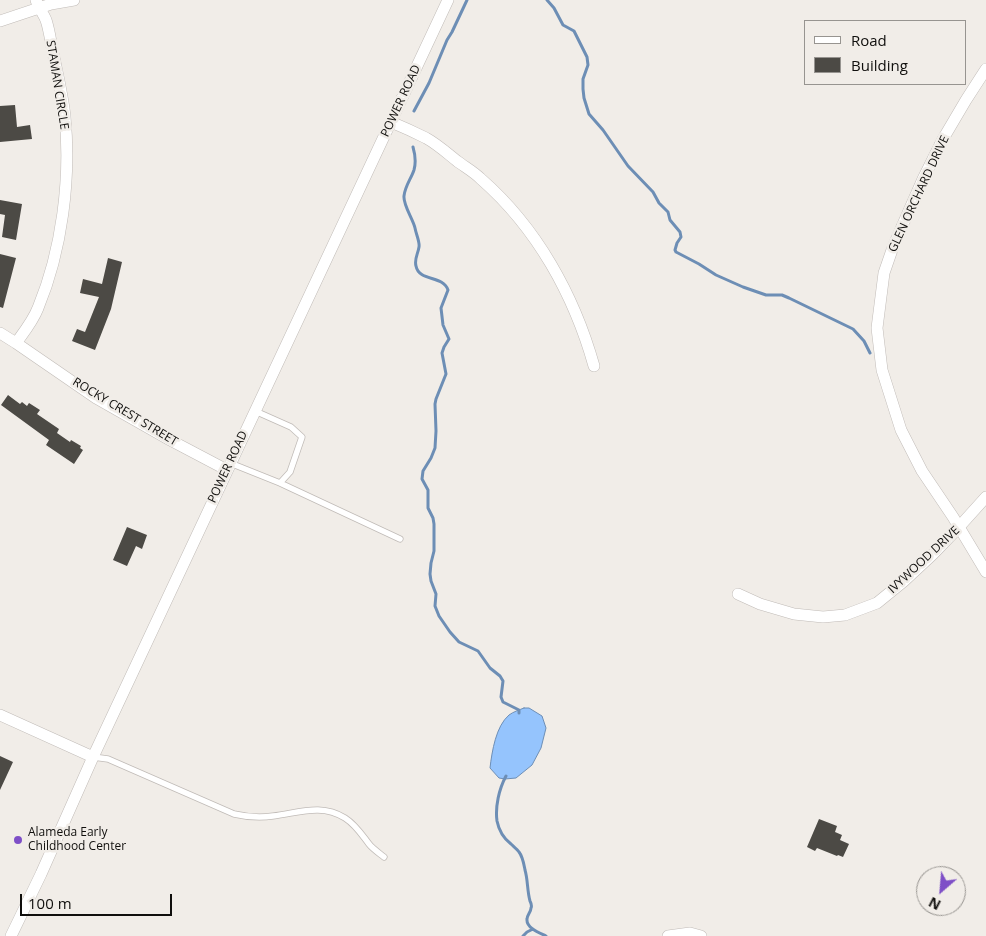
<!DOCTYPE html>
<style>
body{margin:0}
#map{position:relative;width:986px;height:936px;overflow:hidden;background:#f1ede8;font-family:"Open Sans",sans-serif}
canvas{display:block}
.legend{position:absolute;left:804px;top:20px;width:162px;height:65px;box-sizing:border-box;background:#f1ede8;border:1px solid #979490;margin:0;padding:6px 9px;list-style:none;font-size:15px;color:#100f0d}
.legend li{display:flex;align-items:center;gap:10px;height:25px}
.legend b{width:25px;border:1px solid #979490}
.north{position:absolute;left:916px;top:866px;width:50px;height:50px;box-sizing:border-box;background:#f1ede8;border:1px solid #979490;border-radius:50%;rotate:207deg;font-size:14px;font-weight:700;line-height:20px;text-align:center;color:#100f0d}
.north::after{content:'';display:block;margin:auto;width:18px;height:22px;background:#7e4fc7;clip-path:polygon(50% 0,100% 100%,50% 72%,0 100%)}
.scale{position:absolute;left:20px;top:894px;width:152px;height:22px;box-sizing:border-box;border:2px solid #100f0d;border-top:0;padding-left:6px;font-size:15px;line-height:18px;white-space:nowrap;color:#100f0d;-webkit-text-stroke:4px #f1ede8;paint-order:stroke}
</style>
<div id="map">
<canvas width="986" height="936"></canvas>
<ul class="legend">
<li><b style="height:6px;background:#fff"></b>Road</li>
<li><b style="height:14px;background:#4c4a45"></b>Building</li>
</ul>
<div class="north">N</div>
<div class="scale">100 m</div>
</div>
<script>
const context = document.querySelector('canvas').getContext('2d');
context.lineJoin = 'round';
function fillPath(path, color) {
  context.fillStyle = color;
  context.fill(path, 'evenodd');
}
function strokePath(path, color, width, dash) {
  context.strokeStyle = color;
  context.lineWidth = width;
  context.lineCap = dash ? 'butt' : 'round';
  context.setLineDash(dash || []);
  context.stroke(path);
}
function label(font, color, halo, rows, align = 'center') {
  context.font = font + ' "Open Sans",sans-serif';
  context.lineWidth = 5;
  context.setLineDash([]);
  context.textBaseline = 'middle';
  context.strokeStyle = halo;
  context.fillStyle = color;
  for (const [text, x, y, turn = 0] of rows) {
    context.save();
    context.translate(x, y);
    context.rotate((+turn || 0) * Math.PI / 180);
    context.textAlign = isNaN(turn) ? turn : align;
    if (halo) context.strokeText(text, 0, 0);
    context.fillText(text, 0, 0);
    context.restore();
  }
}
const water = new Path2D(`
 M 524,708 L 529,708 L 542,716 L 546,728 L 541,748 L 532,765 L 516,778 L 505,779 L 499,778 L 490,768 C 492,751 496,726 509,715 C 513,712 519,710 524,708 Z`);
const stream = new Path2D(`
 M 547,0 L 554,8 L 563,25 L 574,31 L 587,57 L 588,65 L 583,79 L 583,89 L 584,98 L 589,114 L 603,130 L 628,166 L 653,192 L 659,203 L 668,212 L 670,220 L 680,232 L 681,237 L 677,243 L 675,250 L 676,252 L 699,264 L 716,275 L 743,287 L 766,295 L 782,295 L 789,298 L 853,329 L 864,341 L 870,353
 M 414,111 L 429,83 L 447,40 L 452,32 L 467,0
 M 413,147 C 415,154 416,163 414,170 C 411,179 405,186 404,196 C 403,205 413,219 415,228 C 416,234 420,242 419,247 C 418,254 414,259 416,266 C 419,282 443,275 448,290 L 441,308 L 443,325 L 449,339 L 444,347 L 442,353 L 446,374 L 436,399 L 435,404 L 436,431 L 435,448 L 431,458 L 423,471 L 422,479 L 428,490 L 428,508 L 433,518 L 434,524 L 434,551 L 431,563 L 430,574 L 431,581 L 436,594 L 435,606 L 439,616 L 450,632 L 459,642 L 478,651 L 490,668 L 500,676 L 503,681 L 501,697 L 503,702 L 519,710 L 519,713
 M 506,776 C 499,789 495,807 497,821 C 499,831 503,838 511,844 C 513,846 517,849 519,852 C 523,857 524,865 525,870 C 528,880 527,890 530,901 C 531,903 532,906 531,908 C 531,912 527,915 527,919 C 526,928 540,933 546,936
 M 523,936 L 527,932 L 533,929`);
const building = new Path2D(`
 M 15,105 L 17,127 L 30,125 L 32,139 L 0,142 L 0,106 Z
 M 0,200 L 22,204 L 16,240 L 2,237 L 5,215 L 0,214 Z
 M 0,254 L 16,258 L 3,308 L 0,307 Z
 M 108,258 L 122,262 L 111,309 L 95,350 L 72,341 L 77,329 L 85,332 L 99,297 L 80,293 L 83,279 L 102,284 Z
 M 8,395 L 20,404 L 22,402 L 27,406 L 29,403 L 40,410 L 37,414 L 59,429 L 57,433 L 70,442 L 71,440 L 81,446 L 80,448 L 83,450 L 74,464 L 46,445 L 49,440 L 1,405 Z
 M 127,527 L 147,535 L 142,549 L 136,546 L 127,566 L 113,560 Z
 M 0,756 L 13,762 L 0,790 Z
 M 819,819 L 837,826 L 835,832 L 842,835 L 840,840 L 849,844 L 843,857 L 838,855 L 837,856 L 817,848 L 815,851 L 807,847 Z`);
const lane = new Path2D(`
 M 230,463 L 280,483 L 290,472 L 302,437 L 291,427 L 255,411
 M 280,483 L 400,539
 M 93,757 L 108,759 L 234,814 C 247,817 260,818 273,816 C 299,813 321,803 345,818 C 356,825 362,835 369,844 C 373,849 379,853 384,857`);
const street = new Path2D(`
 M 0,21 L 51,4 L 74,0
 M 986,69 L 966,100 L 943,139 L 923,179 L 893,247 L 884,273 L 877,328 L 882,370 L 901,430 L 922,471 L 953,517 L 986,572
 M 391,122 C 403,127 414,132 426,138 C 437,144 447,153 457,161 C 465,167 474,172 481,179 C 537,228 574,295 594,366
 M 0,333 L 16,343 L 96,398 L 170,440 L 227,470
 M 16,343 C 24,332 33,321 38,308 C 62,250 71,179 65,117 C 63,97 58,77 54,57 C 51,45 50,32 46,20 C 43,13 38,7 36,0
 M 738,594 L 760,604 L 794,614 L 823,617 L 845,615 L 877,603 L 904,581 L 933,554 L 959,527 L 986,497
 M 0,715 L 93,757
 M 11,936 L 41,874 L 93,757 L 448,0
 M 668,936 L 690,933 L 701,936`);
const markers = [
 [18,840,5,"#7e4fc7"]
];
const streetNames = [
 ["STAMAN CIRCLE",57,85,81],
 ["POWER ROAD",401,101,-65],
 ["GLEN ORCHARD DRIVE",919,194,-65],
 ["ROCKY CREST STREET",125,412,31],
 ["POWER ROAD",228,467,-65],
 ["IVYWOOD DRIVE",924,560,-43]
];
const poiNames = [
 ["Alameda Early",28,833],
 ["Childhood Center",28,847]
];
fillPath(water, '#95c4fd');
strokePath(water, '#6d8eb5', 1);
strokePath(stream, '#6d8eb5', 3);
fillPath(building, '#4c4a45');
strokePath(lane, '#c0bbb7', 7);
strokePath(street, '#c0bbb7', 12);
strokePath(lane, '#fff', 5.5);
strokePath(street, '#fff', 11);
for (const [x, y, r, color] of markers) {
  const dot = new Path2D();
  dot.arc(x, y, r, 0, 2 * Math.PI);
  context.fillStyle = color;
  context.fill(dot);
  strokePath(dot, '#f1ede8', 2);
}
label('12px', '#100f0d', '#f1ede8', streetNames);
label('12px', '#100f0d', '#f1ede8', poiNames, 'left');
</script>
